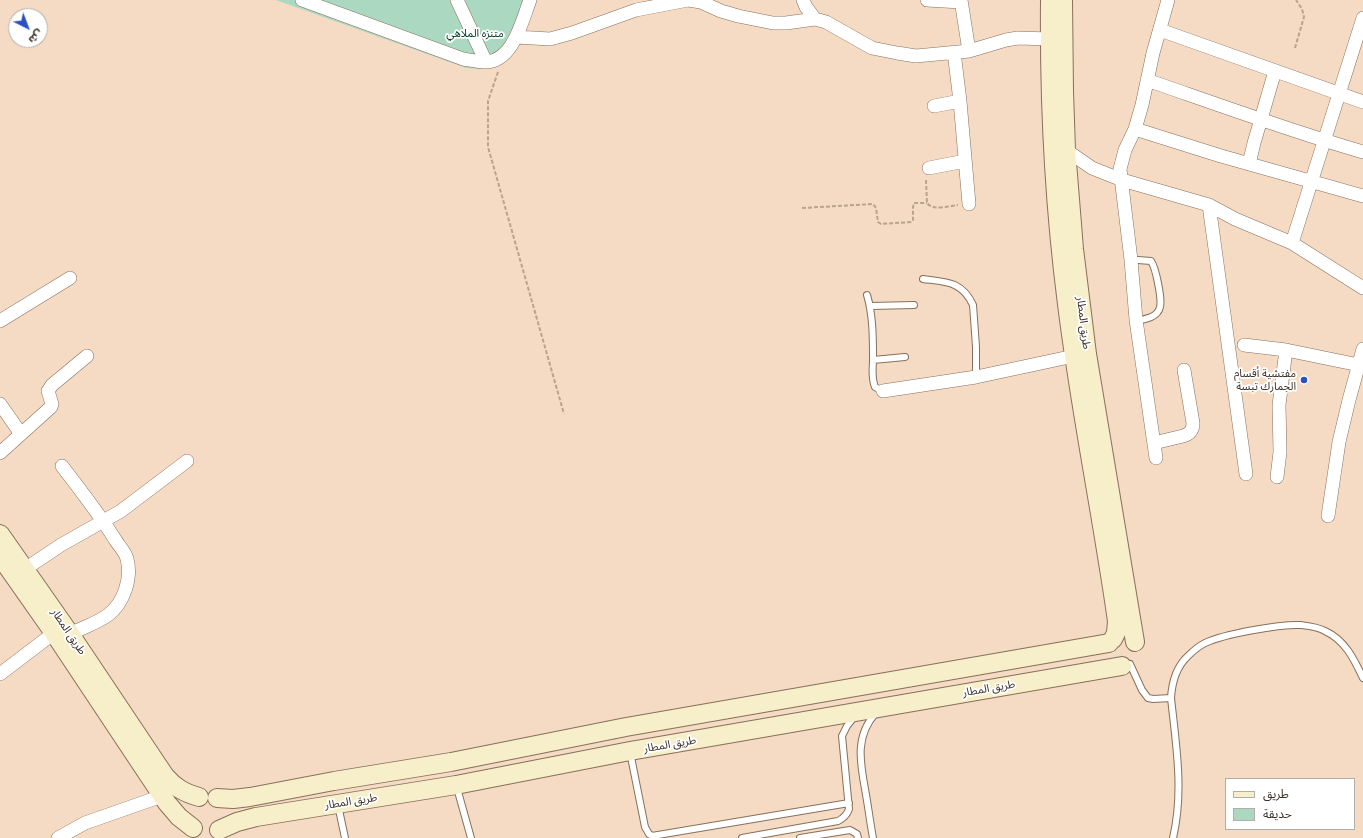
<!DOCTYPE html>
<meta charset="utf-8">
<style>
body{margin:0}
#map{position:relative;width:1363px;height:838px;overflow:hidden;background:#f5dbc4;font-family:"Roboto Condensed","Noto Sans Arabic",sans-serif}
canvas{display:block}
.legend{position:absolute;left:1225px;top:778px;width:130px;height:52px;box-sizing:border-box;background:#fff;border:1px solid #b1ada9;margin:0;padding:5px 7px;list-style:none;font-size:12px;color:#3b3128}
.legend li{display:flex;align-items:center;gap:8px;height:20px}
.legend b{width:20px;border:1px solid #b1ada9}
.north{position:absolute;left:8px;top:8px;width:40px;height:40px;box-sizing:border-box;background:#fff;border:1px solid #b1ada9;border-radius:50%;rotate:138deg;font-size:11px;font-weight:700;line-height:16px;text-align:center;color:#3b3128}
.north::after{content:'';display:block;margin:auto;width:14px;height:18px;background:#2b50bf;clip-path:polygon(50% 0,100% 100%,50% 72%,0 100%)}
</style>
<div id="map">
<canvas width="1363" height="838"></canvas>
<ul class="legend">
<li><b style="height:5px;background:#f7eeca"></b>طريق</li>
<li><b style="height:11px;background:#aad8c1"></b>حديقة</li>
</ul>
<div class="north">ش</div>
</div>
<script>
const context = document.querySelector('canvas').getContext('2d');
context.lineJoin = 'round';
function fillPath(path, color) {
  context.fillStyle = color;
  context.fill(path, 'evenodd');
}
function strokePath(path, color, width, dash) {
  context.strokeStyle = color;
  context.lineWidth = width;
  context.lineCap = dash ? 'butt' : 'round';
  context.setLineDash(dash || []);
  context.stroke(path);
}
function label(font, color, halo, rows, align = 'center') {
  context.font = font + ' "Roboto Condensed","Noto Sans Arabic",sans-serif';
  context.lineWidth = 3.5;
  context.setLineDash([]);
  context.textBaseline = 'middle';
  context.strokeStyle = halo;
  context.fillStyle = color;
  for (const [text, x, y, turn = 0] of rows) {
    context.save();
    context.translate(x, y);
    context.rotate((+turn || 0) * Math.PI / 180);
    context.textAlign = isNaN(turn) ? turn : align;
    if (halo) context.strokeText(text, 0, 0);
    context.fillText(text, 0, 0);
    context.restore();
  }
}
const green = new Path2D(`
 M 276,0 L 528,0 L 495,63 L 481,69 L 466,68 Z`);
const path = new Path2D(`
 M 1295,48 L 1304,17 L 1302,9 L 1296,0
 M 498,72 L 488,101 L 488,147 L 564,414
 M 926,180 L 927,203 C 933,211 949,206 958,205
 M 802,208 L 873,204 L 876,208 L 878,222 L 881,224 L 911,222 L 913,220 L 913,207 L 914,203 L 927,203`);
const service = new Path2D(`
 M 1131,260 L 1138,260 L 1151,261 C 1156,268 1162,299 1160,307 C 1158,317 1145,320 1136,320
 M 923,279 C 946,282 962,281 973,305 L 976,347 L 976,377
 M 867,295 C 873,315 873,338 873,359 C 873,369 871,377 875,387 L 883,391
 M 870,306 L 914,305
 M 873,360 L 905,357
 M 1130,664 L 1142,690 L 1148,698 L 1153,699 L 1171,698
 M 630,752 L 645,827 L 649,834 L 652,836 L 849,803
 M 457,788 L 471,838
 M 338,805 L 345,838
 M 742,838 L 838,821 C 844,818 847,815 849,809 L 842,736 L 847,726 L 854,717
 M 800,838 L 850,830 L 857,834 L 858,838
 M 873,838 C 870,822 868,805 865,789 C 860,762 855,735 876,713
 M 1173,838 C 1184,791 1176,745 1171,698 C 1172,682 1176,667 1188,656 C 1193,651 1199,646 1205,643 C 1224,634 1280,624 1301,625 C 1309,626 1318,627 1325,631 C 1345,640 1354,659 1363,678`);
const minor = new Path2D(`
 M 302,0 L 463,59 C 470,60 478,62 485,62 C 513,62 522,21 530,0
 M 457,0 L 486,62
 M 803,0 L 806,7 L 815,19
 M 927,0 L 961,2
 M 961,0 L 969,51
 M 1160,30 L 1363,102
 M 516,37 L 550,39 L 572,33 L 636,10 L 688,0 L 701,2 L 721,11 L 738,16 L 773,23 L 786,23 L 815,19 L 826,22 L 872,48 L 897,53 L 916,56 L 969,51 L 1006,40 L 1018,38 L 1050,39
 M 954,52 L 960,101 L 969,204
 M 1147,80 C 1219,105 1290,131 1363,152
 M 934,106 L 960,101
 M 1135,129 L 1221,156 L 1363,196
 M 1066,150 L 1092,168 L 1122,180 L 1209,205 L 1235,219 L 1292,243 L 1363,288
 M 1249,164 L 1254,143 L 1275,71
 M 929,168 L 965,161
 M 1209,205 L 1246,474
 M 1292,243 L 1363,18
 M 0,321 L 70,278
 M 1244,345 L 1286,350 L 1359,365
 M 883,391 L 976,377 L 1074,356
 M 0,404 L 21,434
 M 1154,443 L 1183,436 C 1190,434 1193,430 1193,423 L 1184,370
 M 0,453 L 51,407 L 52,404 L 48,391 L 52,385 L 87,356
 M 1156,458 L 1136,320 L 1131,260 L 1120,169 L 1125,150 L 1135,129 L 1142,105 L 1153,53 L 1168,0
 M 62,466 C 81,491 100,515 116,541 C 120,547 126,553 127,559 C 132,578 124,603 108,615 C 97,623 82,628 70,634
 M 1277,477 L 1280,452 L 1279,405 L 1286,350
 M 1328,516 L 1339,442 L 1349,400 L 1363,349
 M 25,569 L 61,545 L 121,511 L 187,461
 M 0,674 L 54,633
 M 58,838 L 85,823 L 162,796`);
const secondary = new Path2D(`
 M 1050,0 C 1049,102 1054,203 1067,304 C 1080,410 1102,515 1117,621 L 1116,633 L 1113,639
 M 1063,0 L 1064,91 L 1066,150 L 1074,249 L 1087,354 L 1135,642
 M 0,534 L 70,634 L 165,776 C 175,788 185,793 199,797
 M 0,556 L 54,633 L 167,803 L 179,817 L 193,828
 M 217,798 L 233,799 L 250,797 L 334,781 L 451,762 L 626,727 L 1109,643
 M 219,830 L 237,822 L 256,817 L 456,785 L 630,751 L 1122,666`);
const markers = [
 [1304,380,4,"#2b50bf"]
];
const parkNames = [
 ["متنزه الملاهي",475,34]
];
const streetNames = [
 ["طريق المطار",1083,323,83],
 ["طريق المطار",68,632,56],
 ["طريق المطار",989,689,-10],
 ["طريق المطار",670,745,-10],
 ["طريق المطار",351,802,-9]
];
const poiNames = [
 ["مفتشية أقسام",1296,374],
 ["الجمارك تبسة",1296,387]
];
fillPath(green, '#aad8c1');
strokePath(service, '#87705b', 8);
strokePath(minor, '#87705b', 14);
strokePath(secondary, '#87705b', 20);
strokePath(path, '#b8a390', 2, [4, 2]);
strokePath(service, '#fff', 6);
strokePath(minor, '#fff', 13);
strokePath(secondary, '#f7eeca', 18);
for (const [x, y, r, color] of markers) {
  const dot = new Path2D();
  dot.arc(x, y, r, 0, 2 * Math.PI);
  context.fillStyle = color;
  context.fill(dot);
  strokePath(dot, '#fff', 1.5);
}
label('11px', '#003e28', '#fff', parkNames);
label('11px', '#3b3128', '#fff', streetNames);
label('11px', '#3b3128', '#fff', poiNames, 'right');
</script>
